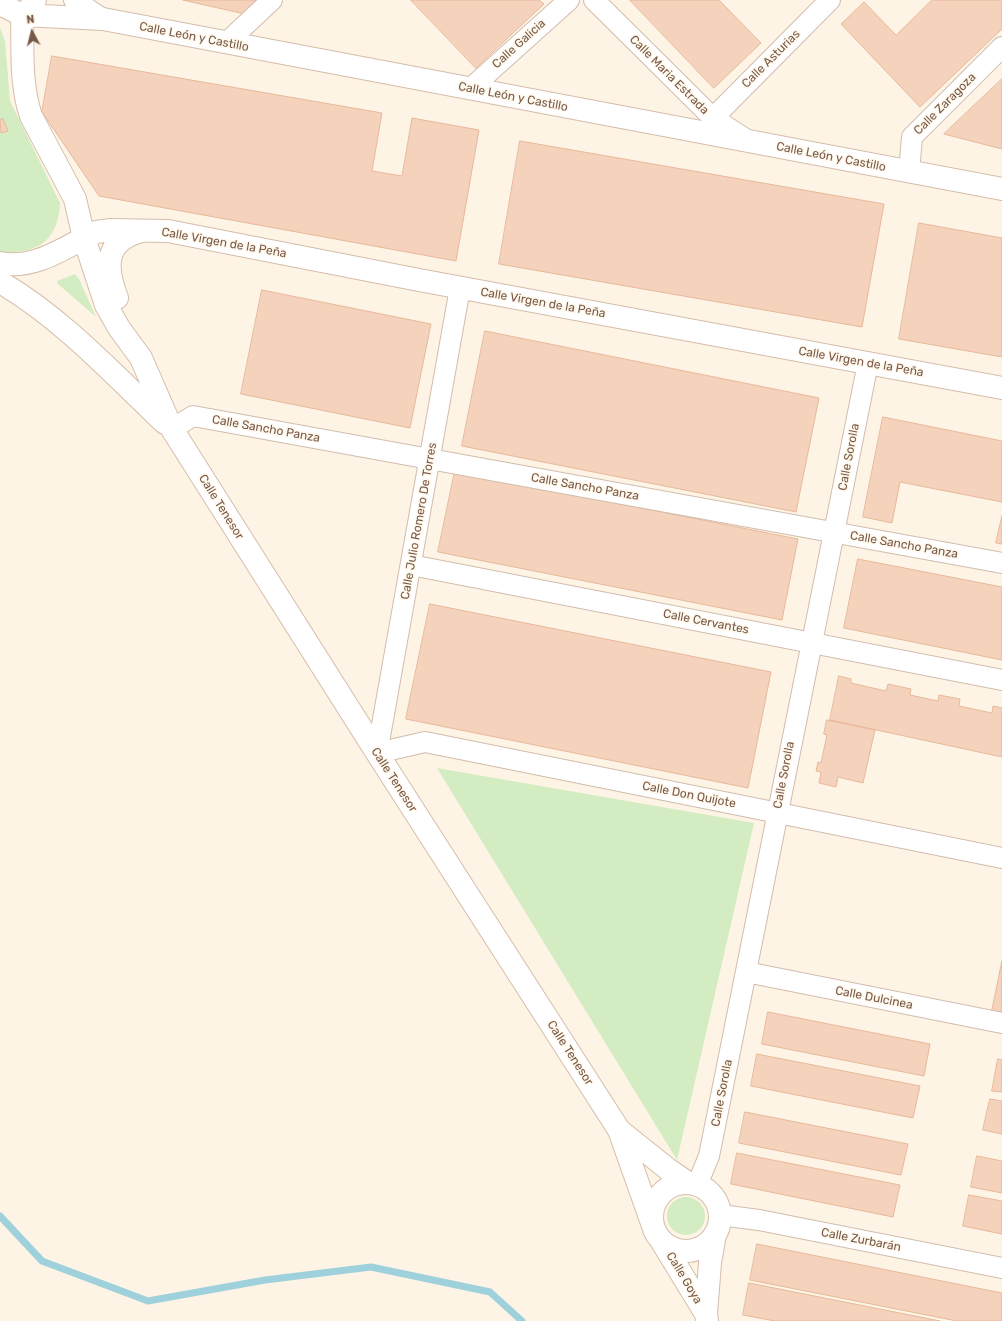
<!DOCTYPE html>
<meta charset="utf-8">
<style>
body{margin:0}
#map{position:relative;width:1002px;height:1321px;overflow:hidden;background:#fdf4e5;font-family:Rubik,sans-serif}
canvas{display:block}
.north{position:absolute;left:12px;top:12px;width:40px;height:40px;-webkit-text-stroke:3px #fff8ec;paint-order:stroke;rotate:353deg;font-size:11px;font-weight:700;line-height:16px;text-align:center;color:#785948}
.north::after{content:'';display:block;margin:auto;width:14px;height:18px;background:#785948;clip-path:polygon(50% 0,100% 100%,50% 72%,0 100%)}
</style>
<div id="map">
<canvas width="1002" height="1321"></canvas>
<div class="north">N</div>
</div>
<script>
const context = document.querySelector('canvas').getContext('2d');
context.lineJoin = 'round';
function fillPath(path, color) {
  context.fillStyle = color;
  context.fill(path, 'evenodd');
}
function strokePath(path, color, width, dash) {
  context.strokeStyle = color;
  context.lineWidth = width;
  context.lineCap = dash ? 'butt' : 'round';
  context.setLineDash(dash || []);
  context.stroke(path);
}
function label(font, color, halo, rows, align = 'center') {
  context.font = font + ' Rubik,sans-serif';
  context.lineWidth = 3;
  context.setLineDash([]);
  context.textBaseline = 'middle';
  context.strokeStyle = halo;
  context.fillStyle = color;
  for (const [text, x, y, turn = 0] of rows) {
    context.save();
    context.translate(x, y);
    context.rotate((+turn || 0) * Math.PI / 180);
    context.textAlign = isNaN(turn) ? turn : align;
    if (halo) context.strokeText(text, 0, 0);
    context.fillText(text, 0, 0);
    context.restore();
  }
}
const green = new Path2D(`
 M 0,28 L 5,41 L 10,101 L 60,203 C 58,242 37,254 0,252 Z
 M 75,274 L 79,279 L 96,317 L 58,284 L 57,281 Z
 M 437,768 L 754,823 L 677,1160 Z
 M667 1216a19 19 0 1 1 38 0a19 19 0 1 1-38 0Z`);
const stream = new Path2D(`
 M 0,1216 L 42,1261 L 148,1301 L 265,1280 L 371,1267 L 490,1292 L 522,1321`);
const building = new Path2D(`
 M 183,0 L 260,0 L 246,14 Z
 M 411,0 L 539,0 L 544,4 L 476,68 Z
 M 630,0 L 719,0 L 761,43 L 714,88 Z
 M 932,0 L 1002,0 L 1002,29 L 920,107 L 841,24 L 864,2 L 896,35 Z
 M 52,56 L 382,113 L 372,171 L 402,176 L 412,118 L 479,130 L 456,261 L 99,196 L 42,112 Z
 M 1002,79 L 1002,149 L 944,134 Z
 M 3,119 L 8,131 L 1,133 L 0,120 Z
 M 520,141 L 884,204 L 862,327 L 499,264 Z
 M 919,223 L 1002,238 L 1002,357 L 899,339 Z
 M 262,290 L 431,324 L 410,428 L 241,394 Z
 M 485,331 L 819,398 L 796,512 L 462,446 Z
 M 883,417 L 1002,441 L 1002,502 L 900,482 L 892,523 L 863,517 Z
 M 455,471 L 798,539 L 782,620 L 438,552 Z
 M 1002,516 L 1002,544 L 996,543 Z
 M 858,559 L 1002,587 L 1002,660 L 844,628 Z
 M 430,604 L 771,672 L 748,788 L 406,719 Z
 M 839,676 L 851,679 L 851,683 L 886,691 L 888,684 L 911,689 L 910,695 L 938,701 L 939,695 L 960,699 L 959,706 L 992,713 L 993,706 L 1002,708 L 1002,757 L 830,720 Z
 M 827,720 L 875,730 L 863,783 L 838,777 L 836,787 L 819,783 L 821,772 L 816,771 L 818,762 L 821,763 L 827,735 L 824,734 Z
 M 1002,961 L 1002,1013 L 992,1011 Z
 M 768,1012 L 930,1044 L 924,1076 L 762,1044 Z
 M 757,1054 L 920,1086 L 913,1118 L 751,1086 Z
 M 998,1059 L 1002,1060 L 1002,1092 L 992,1091 Z
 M 990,1099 L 1002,1101 L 1002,1134 L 983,1130 Z
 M 745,1112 L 908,1144 L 901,1175 L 739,1143 Z
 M 737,1153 L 900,1185 L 893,1217 L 731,1184 Z
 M 977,1156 L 1002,1161 L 1002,1193 L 971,1187 Z
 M 969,1195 L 1002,1201 L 1002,1234 L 963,1226 Z
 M 757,1244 L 1002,1293 L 1002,1321 L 957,1321 L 750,1280 Z
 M 749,1283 L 940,1321 L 775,1321 L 743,1315 Z`);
const street = new Path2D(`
 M 74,0 L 103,19
 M 594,0 L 713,118 L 747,140
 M 22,15 L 36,0
 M 226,43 L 272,0
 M 470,89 L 569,0
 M 713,118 L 830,0
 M 909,172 L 912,137 L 1002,47
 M 460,288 L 377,753 L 425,742 L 1002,858
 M 172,429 L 193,416 L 1002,563
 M 411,565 L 1002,680
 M 746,972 L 1002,1023
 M 697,1185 L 709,1156 L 868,363
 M 720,1215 L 759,1220 L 1002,1268`);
const secondary = new Path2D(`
 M 0,4 L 22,15 C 23,49 20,84 31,116 L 75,199 L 84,238 C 58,252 31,269 0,263
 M 22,15 L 103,19 L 1002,189
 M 0,282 C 62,318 113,374 165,423
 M 117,298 C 105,267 104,240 142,231
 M 619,1130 L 669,1170 L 688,1183
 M652 1217a34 34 0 1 1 68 0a34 34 0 1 1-68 0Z
 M 652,1223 L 619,1130 L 377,753 L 172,429 L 141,358 L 119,328 L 106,305 L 84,238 L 96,232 L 111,230 L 168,231 L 419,280 L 1002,388
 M 662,1242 L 706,1314
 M 707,1321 L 706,1314 L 710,1263 L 715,1234`);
const streetNames = [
 ["Calle León y Castillo",194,37,11],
 ["Calle Galicia",519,44,-42],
 ["Calle Asturias",771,59,-45],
 ["Calle Maria Estrada",669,75,45],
 ["Calle León y Castillo",513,97,11],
 ["Calle Zaragoza",945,104,-45],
 ["Calle León y Castillo",831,157,11],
 ["Calle Virgen de la Peña",224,243,10],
 ["Calle Virgen de la Peña",543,303,10],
 ["Calle Virgen de la Peña",861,362,10],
 ["Calle Sancho Panza",266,429,10],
 ["Calle Sorolla",849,457,-79],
 ["Calle Sancho Panza",585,487,10],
 ["Calle Tenesor",221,507,58],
 ["Calle Julio Romero De Torres",419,521,-80],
 ["Calle Sancho Panza",904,545,10],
 ["Calle Cervantes",706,622,11],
 ["Calle Sorolla",784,775,-79],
 ["Calle Tenesor",394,780,57],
 ["Calle Don Quijote",689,795,11],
 ["Calle Dulcinea",874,998,11],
 ["Calle Tenesor",570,1053,57],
 ["Calle Sorolla",722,1093,-79],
 ["Calle Zurbarán",861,1240,11],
 ["Calle Goya",684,1278,59]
];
fillPath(green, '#d3ecc2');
strokePath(stream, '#9ed1db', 7);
fillPath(building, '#f4d2bb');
strokePath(building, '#e8b89a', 1);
strokePath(street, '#d2bdad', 22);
strokePath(secondary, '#d5bdaa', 24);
strokePath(street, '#fff', 20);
strokePath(secondary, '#fff', 22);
label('12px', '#785948', '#fff8ec', streetNames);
</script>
